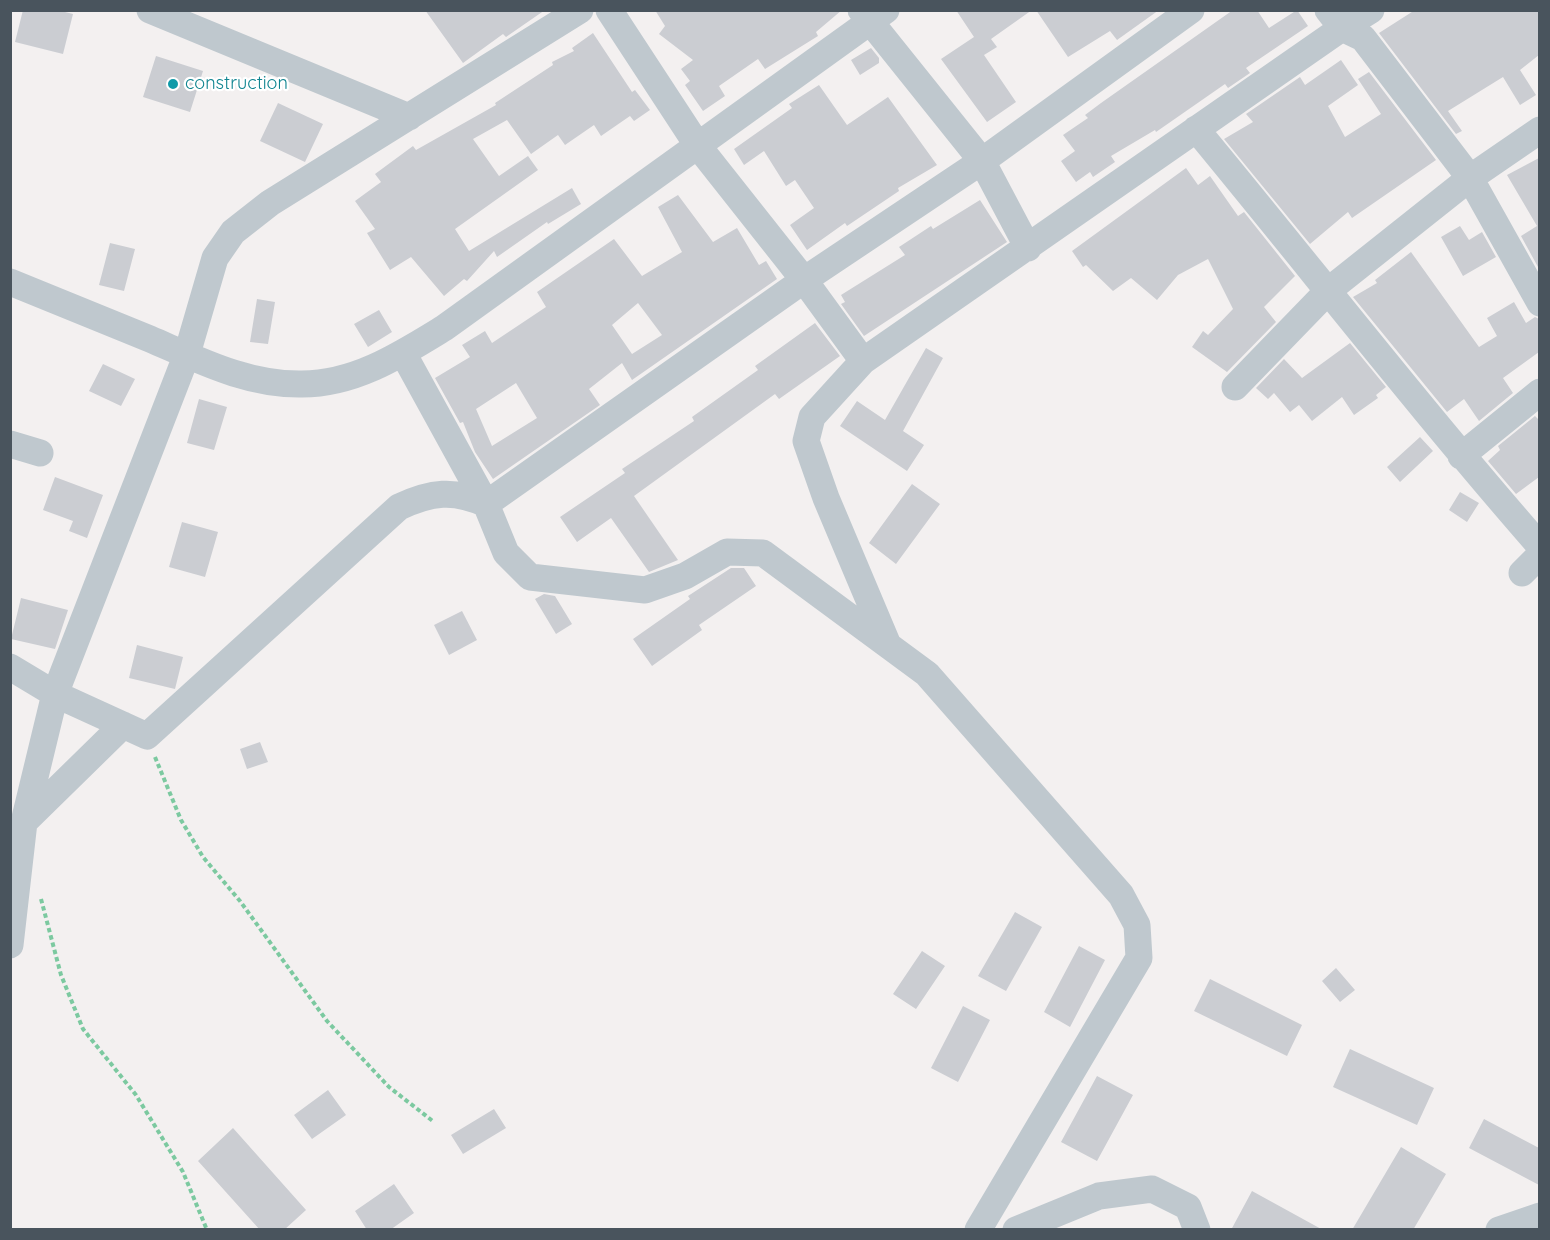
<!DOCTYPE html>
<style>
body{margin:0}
#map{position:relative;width:1550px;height:1240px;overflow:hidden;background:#f3f0f0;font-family:Quicksand,sans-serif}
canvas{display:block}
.frame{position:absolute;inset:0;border:12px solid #49545d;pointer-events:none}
</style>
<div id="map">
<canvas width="1550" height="1240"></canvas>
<div class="frame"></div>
</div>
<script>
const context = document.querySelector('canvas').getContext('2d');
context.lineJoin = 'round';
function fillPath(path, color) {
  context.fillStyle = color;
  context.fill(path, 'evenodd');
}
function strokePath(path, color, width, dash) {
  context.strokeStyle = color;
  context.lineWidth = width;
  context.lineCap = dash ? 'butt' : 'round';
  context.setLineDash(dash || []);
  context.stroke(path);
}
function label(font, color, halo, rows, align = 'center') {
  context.font = font + ' Quicksand,sans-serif';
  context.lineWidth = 4.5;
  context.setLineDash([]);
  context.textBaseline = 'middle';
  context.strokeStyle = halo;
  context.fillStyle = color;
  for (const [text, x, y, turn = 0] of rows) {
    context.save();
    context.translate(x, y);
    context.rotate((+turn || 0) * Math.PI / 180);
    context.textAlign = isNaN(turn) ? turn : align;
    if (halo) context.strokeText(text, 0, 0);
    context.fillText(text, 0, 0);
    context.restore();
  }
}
const building = new Path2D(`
 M 23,10 L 57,10 L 73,14 L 63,54 L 15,42 Z
 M 425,10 L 545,10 L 506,37 L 503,34 L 463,63 Z
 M 655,10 L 842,10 L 816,32 L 818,36 L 765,69 L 758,59 L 719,86 L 725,96 L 703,111 L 685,85 L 690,81 L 681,69 L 693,60 L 659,34 L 665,26 Z
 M 956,10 L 1032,10 L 991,39 L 997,47 L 984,55 L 1016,102 L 987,122 L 941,59 L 974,37 Z
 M 1036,10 L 1159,10 L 1117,40 L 1110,31 L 1068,57 Z
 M 1233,10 L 1257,10 L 1269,28 L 1297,10 L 1308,26 L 1246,68 L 1250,73 L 1228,88 L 1225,84 L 1156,132 L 1155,130 L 1111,156 L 1115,162 L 1093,177 L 1090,172 L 1076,182 L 1061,161 L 1075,151 L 1063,135 L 1088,118 L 1085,115 L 1101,103 Z
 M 1415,10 L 1539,10 L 1539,55 L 1520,70 L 1536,95 L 1520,105 L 1503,77 L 1448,111 L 1462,131 L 1456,134 L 1379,33 Z
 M 593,33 L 632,92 L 635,90 L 650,110 L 634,121 L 630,116 L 601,136 L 594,125 L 565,145 L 558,135 L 531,154 L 507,120 L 473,139 L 499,176 L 528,156 L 538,170 L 455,229 L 469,251 L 572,188 L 581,204 L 548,224 L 547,222 L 497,257 L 494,251 L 467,281 L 464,279 L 444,296 L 411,257 L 390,270 L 367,233 L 375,229 L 355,201 L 381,182 L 375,174 L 413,146 L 416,150 L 496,105 L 495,103 L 553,65 L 552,62 L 574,51 L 572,48 Z
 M 871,48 L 879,58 L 879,63 L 860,75 L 851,60 Z
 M 156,56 L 203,71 L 190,112 L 143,97 Z
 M 1341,60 L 1358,85 L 1328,106 L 1345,137 L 1381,114 L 1358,79 L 1369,72 L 1436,160 L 1352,218 L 1348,212 L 1310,244 L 1224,139 L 1253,122 L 1246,114 L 1300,77 L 1305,85 Z
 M 819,85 L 847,125 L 888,97 L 937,165 L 898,188 L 899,191 L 847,226 L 845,223 L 807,250 L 790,225 L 814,208 L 795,180 L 786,186 L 764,151 L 744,165 L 734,149 L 792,108 L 789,104 Z
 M 278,103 L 323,124 L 305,162 L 260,141 Z
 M 1539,158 L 1539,266 L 1538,267 L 1521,236 L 1537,226 L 1507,175 Z
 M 1186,168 L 1198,185 L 1210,176 L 1238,216 L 1244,212 L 1295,276 L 1264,307 L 1276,322 L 1227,372 L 1192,347 L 1203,331 L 1208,335 L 1233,309 L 1208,259 L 1178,275 L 1157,300 L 1131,278 L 1113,291 L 1086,265 L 1083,267 L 1072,251 Z
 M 678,195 L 713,242 L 737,228 L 759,265 L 766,261 L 777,279 L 632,380 L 622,363 L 589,389 L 600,405 L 493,479 L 475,452 L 463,422 L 460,423 L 435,378 L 470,357 L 462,345 L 485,331 L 492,343 L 546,307 L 537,292 L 614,239 L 642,276 L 682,252 L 658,207 ZM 638,303 L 662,335 L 632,354 L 612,325 ZM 516,383 L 537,418 L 492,446 L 476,409 Z
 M 980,200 L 1007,242 L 864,336 L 841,304 L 845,302 L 841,295 L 905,255 L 899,247 L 931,226 L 933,229 Z
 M 1460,226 L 1469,240 L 1482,232 L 1496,257 L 1463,276 L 1441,237 Z
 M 110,243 L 135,249 L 124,291 L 99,285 Z
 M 1411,252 L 1479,347 L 1497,336 L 1487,318 L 1514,302 L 1526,323 L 1535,317 L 1539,319 L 1539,352 L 1503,378 L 1513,393 L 1479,421 L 1464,399 L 1447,412 L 1353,297 L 1377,283 L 1375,280 Z
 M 257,299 L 275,302 L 268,344 L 250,342 Z
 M 379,310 L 392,332 L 368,347 L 354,324 Z
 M 815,323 L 840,356 L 779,399 L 775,394 L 634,496 L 678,560 L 649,572 L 611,518 L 577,542 L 560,517 L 625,473 L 622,469 L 694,421 L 692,417 L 758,370 L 755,366 Z
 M 1350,343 L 1386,387 L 1376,395 L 1378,398 L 1354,415 L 1342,397 L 1312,421 L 1299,405 L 1290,412 L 1274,393 L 1268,399 L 1256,388 L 1284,359 L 1302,378 Z
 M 926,348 L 943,358 L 903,431 L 924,445 L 907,471 L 840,426 L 857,401 L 885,420 Z
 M 103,364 L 135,379 L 121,406 L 89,391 Z
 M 199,399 L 227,407 L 214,450 L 187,443 Z
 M 1535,416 L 1539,420 L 1539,477 L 1516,494 L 1488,461 L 1500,450 L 1498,446 Z
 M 1420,437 L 1433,451 L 1400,482 L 1387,467 Z
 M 55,477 L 103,495 L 87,538 L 69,531 L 73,521 L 43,510 Z
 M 912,484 L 940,504 L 896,564 L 869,543 Z
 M 1460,492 L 1479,503 L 1467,522 L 1449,510 Z
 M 182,522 L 218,532 L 205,577 L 169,567 Z
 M 731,568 L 744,568 L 756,586 L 699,625 L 702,630 L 652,666 L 633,639 L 690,599 L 688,596 Z
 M 544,594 L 555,596 L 572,624 L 556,634 L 535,599 Z
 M 21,598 L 68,610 L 55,649 L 11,639 Z
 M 462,611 L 477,640 L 449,655 L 434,625 Z
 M 137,645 L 183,657 L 175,689 L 129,678 Z
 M 260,742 L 268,762 L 247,769 L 240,749 Z
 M 1015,912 L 1042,927 L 1006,991 L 978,976 Z
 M 1079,946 L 1105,960 L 1070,1027 L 1044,1012 Z
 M 922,951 L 945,966 L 916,1009 L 893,994 Z
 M 1336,968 L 1355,990 L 1340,1002 L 1322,981 Z
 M 1210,979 L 1302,1025 L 1287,1056 L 1194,1011 Z
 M 963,1006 L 990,1020 L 958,1082 L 931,1068 Z
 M 1350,1049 L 1434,1088 L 1417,1125 L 1333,1087 Z
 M 1097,1076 L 1133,1095 L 1097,1161 L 1061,1142 Z
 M 328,1090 L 346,1115 L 312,1139 L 294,1115 Z
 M 494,1109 L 506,1128 L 463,1154 L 451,1135 Z
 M 1484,1119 L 1539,1148 L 1539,1185 L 1469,1148 Z
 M 233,1128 L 306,1210 L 284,1230 L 260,1230 L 198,1161 Z
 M 1401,1147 L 1446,1174 L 1413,1230 L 1352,1230 Z
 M 394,1184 L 414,1213 L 390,1230 L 367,1230 L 355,1211 Z
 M 1252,1191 L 1323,1230 L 1231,1230 Z`);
const path = new Path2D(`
 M 155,757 L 181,820 L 203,857 L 240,901 L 327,1021 L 389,1087 L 434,1122
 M 41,899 L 61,975 L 83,1029 L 136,1095 L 183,1172 L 207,1230`);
const minor = new Path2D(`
 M 150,10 L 409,117
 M 609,10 L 698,146 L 804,280 L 863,361
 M 861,10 L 982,161 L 1028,248
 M 1328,10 L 1342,28 L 1363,38 L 1470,178 L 1540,303
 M 1196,129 C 1311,268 1421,410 1540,546
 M 10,282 C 57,301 103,320 150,339 C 199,360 247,385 302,384 C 355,384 400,355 444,328 L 886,10
 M 1235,387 L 1329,290 L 1470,178 L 1540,130
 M 10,444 L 40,453
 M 1461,456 L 1540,392
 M 1522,573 L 1540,555
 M 888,645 L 826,498 L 806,441 L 812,417 L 863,361 L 1342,28 L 1371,10
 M 10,667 L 55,694 L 147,736 L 399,507 C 431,492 454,489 486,504 L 403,353
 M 24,822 L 123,725
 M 10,945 L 24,822 L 55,694 L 187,354 L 215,258 L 233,232 L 270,203 L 580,10
 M 978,1230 L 1139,958 L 1137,925 L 1121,895 L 927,674 L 763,553 L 727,552 L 685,576 L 645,590 L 530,577 L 506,553 L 486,504 L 804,280 L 982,161 L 1191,10
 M 1016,1230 L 1099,1196 L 1152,1189 L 1188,1207 L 1197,1230
 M 1499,1230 L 1540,1216`);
const markers = [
 [173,84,6,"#0f9aa8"]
];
const cultureNames = [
 ["construction",185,84]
];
fillPath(building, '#cbcdd2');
strokePath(path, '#7cc9a0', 4, [4.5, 3]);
strokePath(minor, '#bfc8ce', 27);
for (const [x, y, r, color] of markers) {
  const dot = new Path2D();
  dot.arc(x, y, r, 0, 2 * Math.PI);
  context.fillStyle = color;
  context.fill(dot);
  strokePath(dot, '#fff', 2);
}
label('18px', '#0d838f', '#fff', cultureNames, 'left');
</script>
